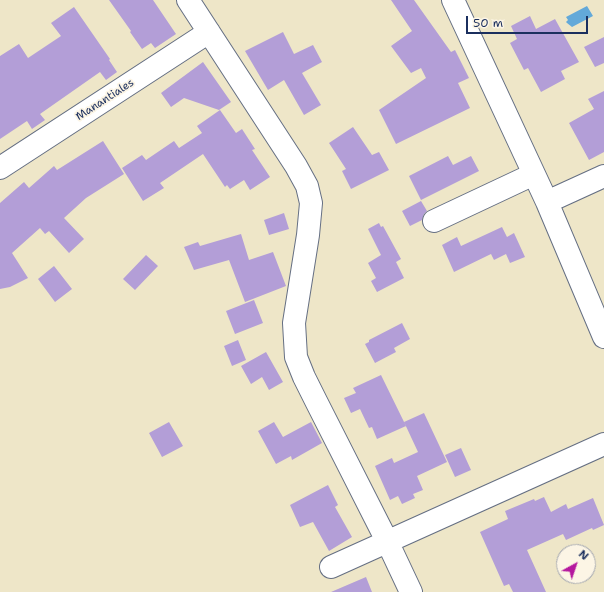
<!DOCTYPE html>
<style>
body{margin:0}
#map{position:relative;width:604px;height:592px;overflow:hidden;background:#eee6c8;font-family:"Shantell Sans",sans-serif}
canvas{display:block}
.north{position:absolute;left:556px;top:544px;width:40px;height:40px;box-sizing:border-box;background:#fcf5e5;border:1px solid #a2a6af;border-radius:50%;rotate:40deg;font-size:11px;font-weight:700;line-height:16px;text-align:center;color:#1b2f5e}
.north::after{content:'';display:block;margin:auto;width:14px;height:18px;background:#b5179e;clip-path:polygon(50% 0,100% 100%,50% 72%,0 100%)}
.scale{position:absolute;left:466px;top:16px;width:122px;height:18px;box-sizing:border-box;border:2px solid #1b2f5e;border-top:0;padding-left:5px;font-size:12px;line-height:14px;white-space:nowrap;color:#1b2f5e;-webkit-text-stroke:3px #fcf5e5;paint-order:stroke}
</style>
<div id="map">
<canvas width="604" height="592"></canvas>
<div class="north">N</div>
<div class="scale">50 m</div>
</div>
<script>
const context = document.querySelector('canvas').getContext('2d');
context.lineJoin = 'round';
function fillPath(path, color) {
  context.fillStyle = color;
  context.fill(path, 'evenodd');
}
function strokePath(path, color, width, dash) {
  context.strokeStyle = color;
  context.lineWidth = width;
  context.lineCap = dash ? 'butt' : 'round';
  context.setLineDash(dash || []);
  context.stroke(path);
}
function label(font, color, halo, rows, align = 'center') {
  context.font = font + ' "Shantell Sans",sans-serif';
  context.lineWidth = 3.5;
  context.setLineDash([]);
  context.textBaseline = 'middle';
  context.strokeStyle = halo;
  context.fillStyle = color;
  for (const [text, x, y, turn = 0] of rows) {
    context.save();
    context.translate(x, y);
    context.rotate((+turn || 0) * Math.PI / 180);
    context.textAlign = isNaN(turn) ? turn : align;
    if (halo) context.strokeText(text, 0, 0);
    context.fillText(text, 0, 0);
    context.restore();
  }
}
const water = new Path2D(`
 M 587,6 L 593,16 L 572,27 L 567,23 L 566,22 L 568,20 L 566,17 Z`);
const building = new Path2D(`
 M 109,0 L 153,0 L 176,34 L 155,48 L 151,43 L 142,49 L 130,32 L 131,31 Z
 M 391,0 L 414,0 L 451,52 L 455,50 L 469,78 L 458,83 L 470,108 L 396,144 L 379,110 L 426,78 L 421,68 L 411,73 L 391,46 L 412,31 Z
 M 74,7 L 110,59 L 109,60 L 117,72 L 106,80 L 100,72 L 40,114 L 45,120 L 32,129 L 27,121 L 0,139 L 0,56 L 19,44 L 28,58 L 61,36 L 51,23 Z
 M 530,16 L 536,29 L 555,19 L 579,62 L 561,71 L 565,79 L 541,92 L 528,68 L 524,70 L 510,43 L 517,39 L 511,26 Z
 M 283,32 L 294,54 L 313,45 L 322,62 L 302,73 L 321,105 L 304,115 L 284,80 L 268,90 L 245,51 Z
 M 604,37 L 604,63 L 595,67 L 584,47 Z
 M 203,62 L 231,102 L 219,110 L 184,98 L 171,107 L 161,93 Z
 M 604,91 L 604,152 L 589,160 L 569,123 L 594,109 L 588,99 Z
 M 220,110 L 236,133 L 242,129 L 255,149 L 252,150 L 270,177 L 250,190 L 244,180 L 230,189 L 227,185 L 225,187 L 203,154 L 160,183 L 164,188 L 143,201 L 122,168 L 142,155 L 146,160 L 174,141 L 179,148 L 202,133 L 197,126 Z
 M 353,127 L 372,155 L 379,152 L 389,170 L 351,189 L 342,171 L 346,169 L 329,143 Z
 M 103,141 L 124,174 L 86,198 L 64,218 L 84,239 L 69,253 L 49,231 L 45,234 L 40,228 L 12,253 L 28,278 L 10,287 L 0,289 L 0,203 L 24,182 L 29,188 L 54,166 L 57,170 Z
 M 448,156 L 453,165 L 471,156 L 479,171 L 421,200 L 409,176 Z
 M 421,201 L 427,211 L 424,214 L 422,220 L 410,226 L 402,211 Z
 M 284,213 L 289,229 L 269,235 L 264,220 Z
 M 379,223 L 381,227 L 383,226 L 401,259 L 396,262 L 404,278 L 377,292 L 371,281 L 376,278 L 368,263 L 381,255 L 368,229 Z
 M 502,227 L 507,237 L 514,233 L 525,257 L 510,263 L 506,254 L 494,260 L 491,254 L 454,272 L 442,245 L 457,237 L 461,246 Z
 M 241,234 L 249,260 L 273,252 L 286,286 L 245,302 L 229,260 L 194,270 L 184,247 L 198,242 L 200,246 Z
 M 146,255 L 158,266 L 135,290 L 123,279 Z
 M 54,266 L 72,289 L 55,302 L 38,279 Z
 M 254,300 L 263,323 L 235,334 L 226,311 Z
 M 402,323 L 410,339 L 394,348 L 396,352 L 375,363 L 365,344 L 369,342 L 369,340 Z
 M 238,340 L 246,360 L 232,366 L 224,346 Z
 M 266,352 L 283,382 L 269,390 L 262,377 L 251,384 L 241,366 Z
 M 381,375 L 406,426 L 377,439 L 372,427 L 369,428 L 360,409 L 351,413 L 344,398 L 356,393 L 353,388 Z
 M 424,413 L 447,462 L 417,476 L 423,490 L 413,494 L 415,498 L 402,504 L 398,496 L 390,500 L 375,466 L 392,458 L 394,463 L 418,452 L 404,422 Z
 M 169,422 L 183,446 L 162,457 L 149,433 Z
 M 274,422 L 283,437 L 311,422 L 322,443 L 292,460 L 291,456 L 276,464 L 258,431 Z
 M 461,448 L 471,470 L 455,477 L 445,455 Z
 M 328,485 L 338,505 L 335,507 L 352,537 L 329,551 L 313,522 L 300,527 L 290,505 Z
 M 544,497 L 551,512 L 566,504 L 568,509 L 593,498 L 604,525 L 593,530 L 592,528 L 566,540 L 563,534 L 527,550 L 546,592 L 513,592 L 509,584 L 504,586 L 480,532 L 508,519 L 505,511 L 534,499 L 535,501 Z
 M 366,577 L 372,592 L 331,592 Z`);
const minor = new Path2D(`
 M 188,0 L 296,166 L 307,186 L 311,203 L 308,235 L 294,323 L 296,357 L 304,377 L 316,401 L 387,541 L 411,592
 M 453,0 L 547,202 L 604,337
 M 0,168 L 209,32
 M 547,202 L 604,176
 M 434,221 L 534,174
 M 331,567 L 604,444`);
const streetNames = [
 ["Manantiales",105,100,-33]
];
fillPath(water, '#63a9d9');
fillPath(building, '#b39ed7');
strokePath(minor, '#656f83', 24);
strokePath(minor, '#fff', 22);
label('11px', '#1b2f5e', '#fcf5e5', streetNames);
</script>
